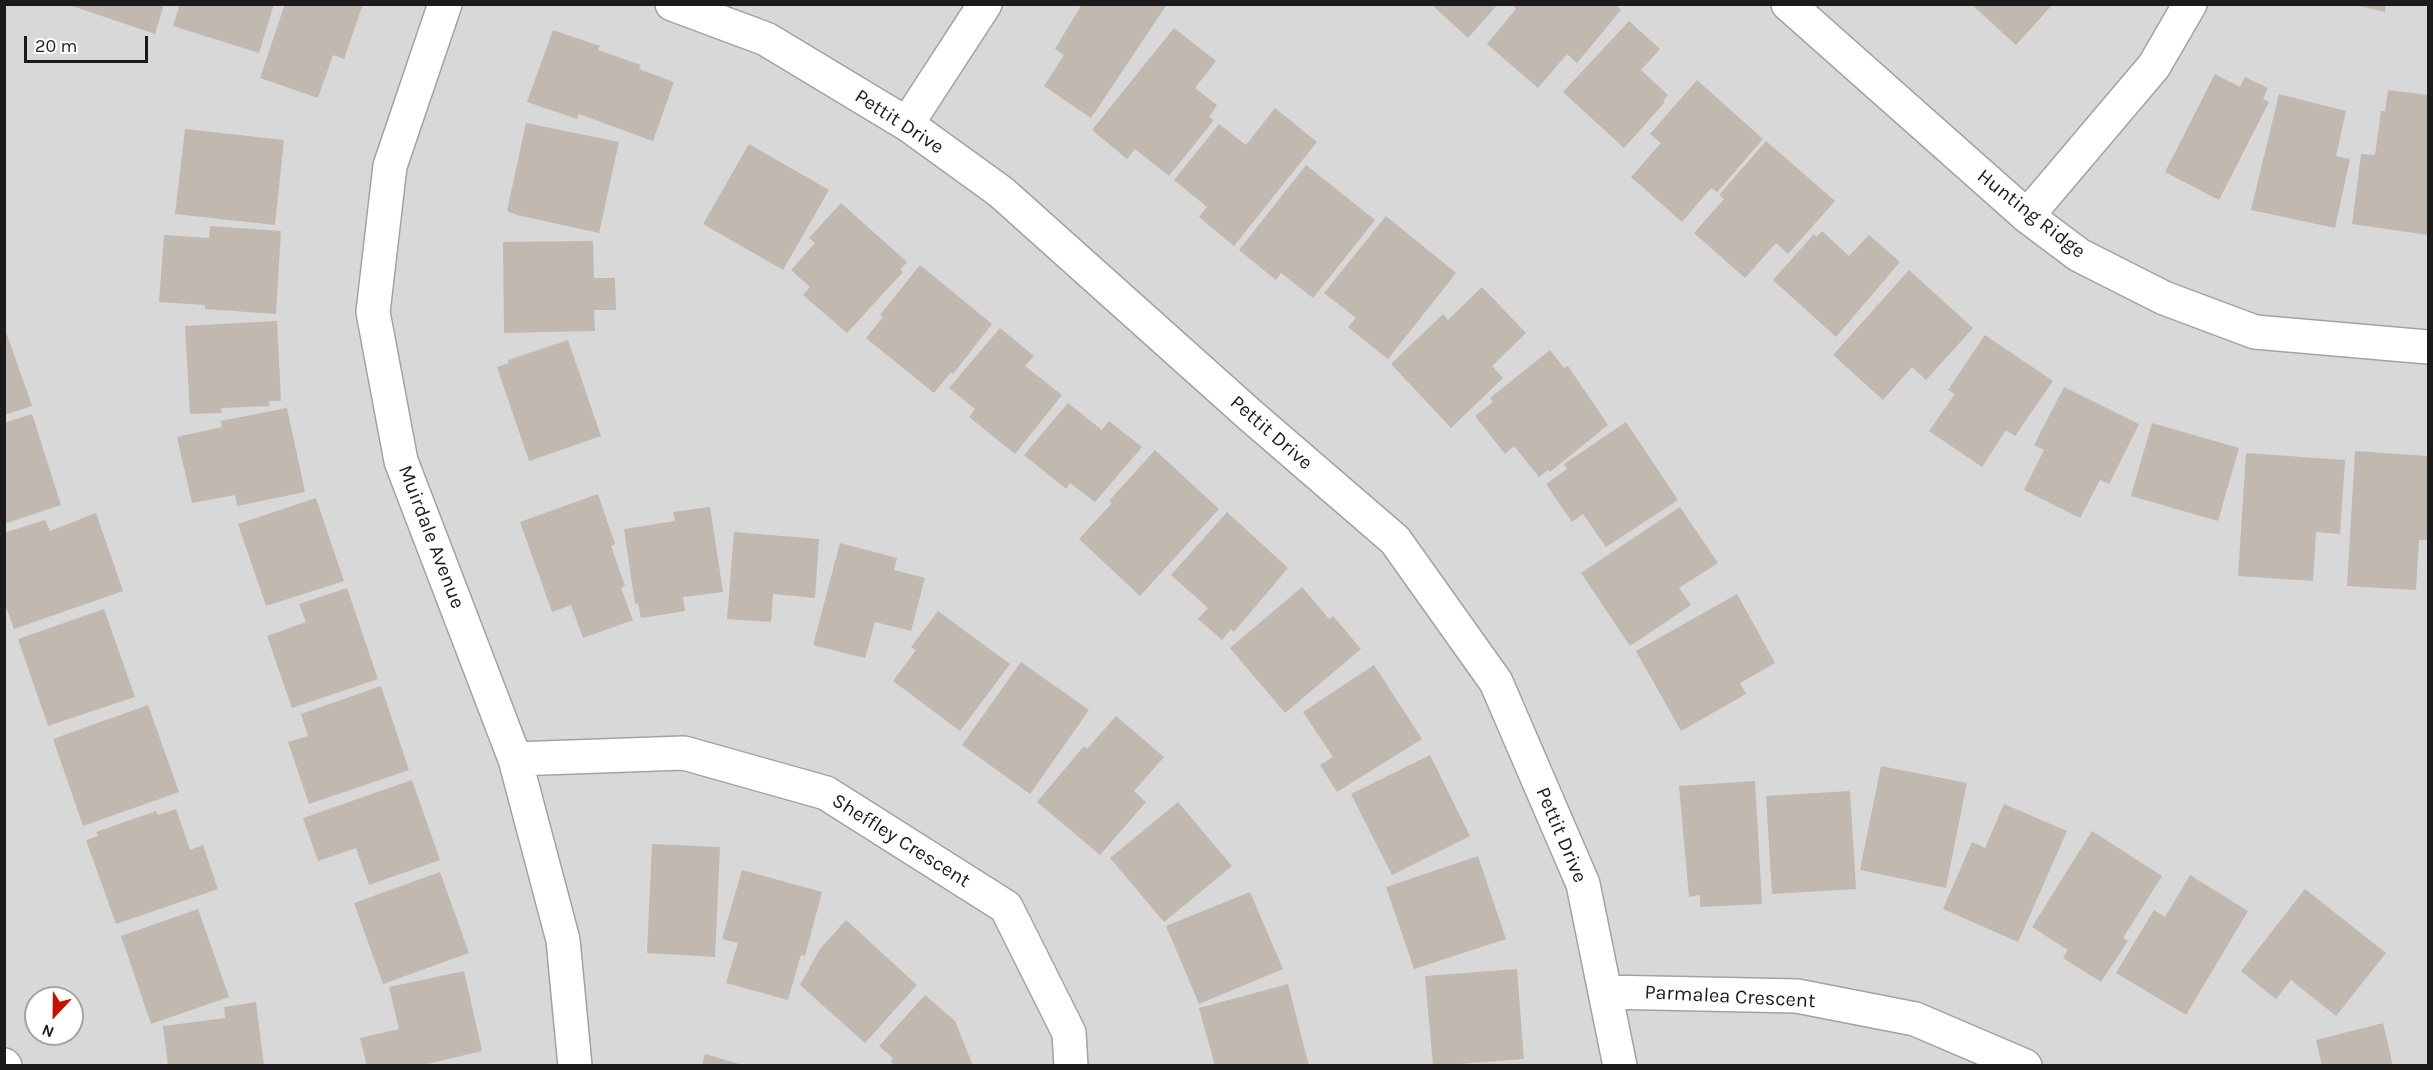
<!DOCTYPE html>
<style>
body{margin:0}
#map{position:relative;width:2433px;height:1070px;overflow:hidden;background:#edeae0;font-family:Karla,sans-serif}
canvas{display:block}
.frame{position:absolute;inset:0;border:6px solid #1b1b1b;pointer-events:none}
.north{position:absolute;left:24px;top:986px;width:60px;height:60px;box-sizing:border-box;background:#fff;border:2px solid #a4a4a4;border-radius:50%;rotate:202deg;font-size:16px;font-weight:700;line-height:24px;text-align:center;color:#1b1b1b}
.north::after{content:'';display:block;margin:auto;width:21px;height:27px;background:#c60f00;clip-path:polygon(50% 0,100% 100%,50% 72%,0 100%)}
.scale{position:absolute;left:24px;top:36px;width:124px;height:27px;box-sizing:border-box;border:3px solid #1b1b1b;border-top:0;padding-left:8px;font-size:18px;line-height:21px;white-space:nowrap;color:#1b1b1b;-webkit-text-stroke:4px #fff;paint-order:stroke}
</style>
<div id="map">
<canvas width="2433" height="1070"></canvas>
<div class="frame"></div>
<div class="north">N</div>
<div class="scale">20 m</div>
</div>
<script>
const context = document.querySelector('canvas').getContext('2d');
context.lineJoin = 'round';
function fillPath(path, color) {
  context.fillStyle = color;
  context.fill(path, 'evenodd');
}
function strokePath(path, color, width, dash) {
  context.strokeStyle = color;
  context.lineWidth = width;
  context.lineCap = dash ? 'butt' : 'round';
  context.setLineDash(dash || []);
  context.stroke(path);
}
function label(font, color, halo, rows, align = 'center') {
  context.font = font + ' Karla,sans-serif';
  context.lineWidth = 5;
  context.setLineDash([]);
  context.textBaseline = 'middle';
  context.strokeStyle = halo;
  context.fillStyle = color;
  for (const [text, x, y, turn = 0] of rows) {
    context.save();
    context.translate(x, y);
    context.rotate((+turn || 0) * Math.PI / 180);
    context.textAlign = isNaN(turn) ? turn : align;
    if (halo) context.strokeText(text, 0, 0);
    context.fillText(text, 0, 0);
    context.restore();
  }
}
const residential = new Path2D(`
 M 5,5 L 2428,5 L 2428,1065 L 5,1066 ZM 36,998 L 72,998 L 72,1034 L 36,1034 Z`);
const building = new Path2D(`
 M 66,4 L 164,4 L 155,34 Z
 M 180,4 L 274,4 L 259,53 L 173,26 Z
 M 285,4 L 363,4 L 344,59 L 333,55 L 318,98 L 260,78 Z
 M 1082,4 L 1167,4 L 1091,118 L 1044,86 L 1064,55 L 1055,49 Z
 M 1431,4 L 1498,4 L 1468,38 Z
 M 1514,4 L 1615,4 L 1621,10 L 1577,63 L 1567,54 L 1538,88 L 1487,44 L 1516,9 L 1513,6 Z
 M 1971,4 L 2053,4 L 2016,45 Z
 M 2351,4 L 2386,4 L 2385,12 Z
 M 1629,21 L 1660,49 L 1641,70 L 1668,95 L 1663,101 L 1665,102 L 1624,148 L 1563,92 Z
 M 1174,28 L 1216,61 L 1195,88 L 1217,105 L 1209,117 L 1214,120 L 1169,176 L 1135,149 L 1127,159 L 1092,130 Z
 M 553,30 L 600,46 L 598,50 L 641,65 L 639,69 L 674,82 L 653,141 L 579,114 L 577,119 L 527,102 Z
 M 2215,74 L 2240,87 L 2245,77 L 2268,88 L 2263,99 L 2269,102 L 2219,200 L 2165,172 Z
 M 1697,80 L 1763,139 L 1717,192 L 1711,188 L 1682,222 L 1631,177 L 1661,143 L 1650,134 Z
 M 2388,90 L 2428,95 L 2428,235 L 2352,224 L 2361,154 L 2375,155 L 2381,111 L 2385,111 Z
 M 2279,94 L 2346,111 L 2336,156 L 2350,159 L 2335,228 L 2251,210 Z
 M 1275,108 L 1317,142 L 1234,246 L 1199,217 L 1207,207 L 1174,180 L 1219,124 L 1246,145 Z
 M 526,123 L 619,142 L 599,233 L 517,215 L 507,211 Z
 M 185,129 L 284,140 L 275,225 L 175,214 Z
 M 1766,141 L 1835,201 L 1788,254 L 1776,243 L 1745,278 L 1694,233 L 1724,199 L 1719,195 Z
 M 749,144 L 829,190 L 783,270 L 703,224 Z
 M 1306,165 L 1375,220 L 1313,298 L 1281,273 L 1276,280 L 1239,250 Z
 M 841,203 L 907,262 L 900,270 L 903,272 L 847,333 L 803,295 L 810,287 L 791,270 L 815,243 L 809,238 Z
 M 1386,216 L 1456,273 L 1388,359 L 1348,327 L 1356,318 L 1324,293 Z
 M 210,226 L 281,231 L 276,314 L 205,309 L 205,305 L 159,302 L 164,235 L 209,238 Z
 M 1822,231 L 1849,256 L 1869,235 L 1900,262 L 1836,337 L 1773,280 L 1814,234 L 1817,237 Z
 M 593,241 L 594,278 L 615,278 L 616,310 L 594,310 L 595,331 L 504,333 L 503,242 Z
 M 920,265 L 992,324 L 953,374 L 951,372 L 934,393 L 866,338 L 883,317 L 880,315 Z
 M 1909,270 L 1973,328 L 1926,380 L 1912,367 L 1883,400 L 1833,355 Z
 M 1482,287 L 1526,333 L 1492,366 L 1503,378 L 1451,428 L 1391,364 L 1443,314 L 1448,320 Z
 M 277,321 L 281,401 L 269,401 L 270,406 L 221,408 L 222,413 L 190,414 L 185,326 Z
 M 4,326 L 32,406 L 4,415 Z
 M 1000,328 L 1034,356 L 1025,366 L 1062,395 L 1015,454 L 969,417 L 975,409 L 949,388 Z
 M 1985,335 L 2053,381 L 2015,436 L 2006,430 L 1982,467 L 1929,431 L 1955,394 L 1948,390 Z
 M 568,340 L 601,436 L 529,461 L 497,367 L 509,363 L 508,360 Z
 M 1550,350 L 1564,368 L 1568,366 L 1608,425 L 1550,472 L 1548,470 L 1539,477 L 1514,446 L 1505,454 L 1475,416 L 1493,402 L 1490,398 Z
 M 2064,387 L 2139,424 L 2109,484 L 2100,480 L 2080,518 L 2024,490 L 2044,450 L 2034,445 Z
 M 1068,403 L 1102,430 L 1109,421 L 1142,447 L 1095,502 L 1070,483 L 1066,489 L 1024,455 Z
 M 287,408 L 305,492 L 237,506 L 235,495 L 192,503 L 177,437 L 222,427 L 221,421 Z
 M 32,414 L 61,505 L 4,524 L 4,423 Z
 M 1626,422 L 1678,500 L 1606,547 L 1583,514 L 1572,522 L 1546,484 L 1567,469 L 1564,464 Z
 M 2152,423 L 2239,448 L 2218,521 L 2131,496 Z
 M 1155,450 L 1219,509 L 1140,596 L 1079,539 L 1112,503 L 1109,501 Z
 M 2355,451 L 2428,456 L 2428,540 L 2419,540 L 2416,590 L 2347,586 Z
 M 2246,453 L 2345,460 L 2340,534 L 2316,532 L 2313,581 L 2238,576 Z
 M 598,494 L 615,544 L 611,546 L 625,586 L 621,588 L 633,620 L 583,638 L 571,605 L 552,612 L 520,522 Z
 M 316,498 L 344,581 L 266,606 L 238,524 Z
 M 710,507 L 723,592 L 683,597 L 685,611 L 641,618 L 638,603 L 635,604 L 624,529 L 675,521 L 673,512 Z
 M 1680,507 L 1718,563 L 1679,588 L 1691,605 L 1630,646 L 1581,573 Z
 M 1227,512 L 1288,568 L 1234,632 L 1231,629 L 1222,640 L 1198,619 L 1208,608 L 1171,575 Z
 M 96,513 L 123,591 L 14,629 L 4,602 L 4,533 L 45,520 L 50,531 Z
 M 734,532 L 819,539 L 815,598 L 773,594 L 771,622 L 727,619 Z
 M 840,543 L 897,558 L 894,570 L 925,578 L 911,631 L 875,622 L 865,658 L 813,645 Z
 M 1302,587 L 1329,619 L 1333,616 L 1361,649 L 1285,713 L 1230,648 Z
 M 347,588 L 378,679 L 292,708 L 267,636 L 306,622 L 299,604 Z
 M 1737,594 L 1775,663 L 1740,683 L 1746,694 L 1681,731 L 1636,651 Z
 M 104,609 L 135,697 L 48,726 L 18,639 Z
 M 938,611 L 1010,664 L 960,731 L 893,681 L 916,650 L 911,647 Z
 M 1021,662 L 1089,710 L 1030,794 L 962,745 Z
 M 1374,665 L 1422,739 L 1337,792 L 1320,765 L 1333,757 L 1303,712 Z
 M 381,686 L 409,770 L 309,804 L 288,742 L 308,736 L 301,714 Z
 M 148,705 L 179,792 L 83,826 L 53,739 Z
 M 1116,716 L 1164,757 L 1134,791 L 1146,802 L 1100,855 L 1037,802 L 1084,746 L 1087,749 Z
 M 1430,755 L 1470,836 L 1392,875 L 1351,794 Z
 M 1881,766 L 1967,783 L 1946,888 L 1860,870 Z
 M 412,780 L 440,860 L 369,885 L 356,848 L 318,861 L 303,818 Z
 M 1755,781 L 1762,904 L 1700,907 L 1700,895 L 1689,897 L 1679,786 Z
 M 1850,791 L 1856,889 L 1772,894 L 1766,796 Z
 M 1178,802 L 1232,866 L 1164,922 L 1110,858 Z
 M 2004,804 L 2067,831 L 2018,942 L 1943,909 L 1972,842 L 1985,848 Z
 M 176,809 L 190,850 L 203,845 L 218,889 L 116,924 L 86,840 L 98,836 L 96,832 L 156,811 L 158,815 Z
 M 2092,831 L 2162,876 L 2123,938 L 2128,941 L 2101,982 L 2063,958 L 2068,950 L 2032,927 Z
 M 652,844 L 720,847 L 715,957 L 647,953 Z
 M 1478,856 L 1506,939 L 1414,969 L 1386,887 Z
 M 742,870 L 822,892 L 805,956 L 801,955 L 788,1000 L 726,983 L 738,943 L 722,939 Z
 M 440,872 L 469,953 L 383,984 L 354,903 Z
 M 2190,875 L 2248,911 L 2186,1015 L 2116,973 L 2154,910 L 2165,917 Z
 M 2305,889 L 2386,953 L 2336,1016 L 2291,980 L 2276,999 L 2241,971 Z
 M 1250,892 L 1283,969 L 1199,1004 L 1166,926 Z
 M 198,909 L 229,997 L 151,1024 L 121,936 Z
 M 846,920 L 917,985 L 865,1043 L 800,985 L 820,949 Z
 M 1517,969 L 1524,1059 L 1433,1066 L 1425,976 Z
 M 464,971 L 482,1051 L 419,1066 L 367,1066 L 360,1038 L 399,1029 L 389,987 Z
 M 1288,984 L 1309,1066 L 1215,1066 L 1199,1008 Z
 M 925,995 L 955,1021 L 973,1066 L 893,1066 L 891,1060 L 893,1058 L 879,1046 Z
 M 256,1002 L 264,1066 L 168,1066 L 163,1026 L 225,1018 L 224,1007 Z
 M 2383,1023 L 2393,1066 L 2322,1066 L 2316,1040 Z
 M 705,1054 L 743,1065 L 743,1066 L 702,1066 Z`);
const minor = new Path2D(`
 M 445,4 L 390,166 L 373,312 L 401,461 L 515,759 L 563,940 L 575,1066
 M 672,4 L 766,39 L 907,124 L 1001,192 L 1250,415 L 1395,540 L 1496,682 L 1583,884 L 1620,1066
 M 1788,4 L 2027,216 L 2079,255 L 2164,298 L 2255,332 L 2428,347
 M 907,124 L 985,4
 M 2027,216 L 2154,66 L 2190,4
 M 515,759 L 684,753 L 826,793 L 1006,907 L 1069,1033 L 1071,1066
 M 1605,992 L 1797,996 L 1915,1019 L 2025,1066
 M 4,1065 L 5,1066`);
const streetNames = [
 ["Pettit Drive",899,122,33],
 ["Hunting Ridge",2031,214,38],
 ["Pettit Drive",1271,433,41],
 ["Muirdale Avenue",431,537,69],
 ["Pettit Drive",1561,835,67],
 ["Sheffley Crescent",901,841,32],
 ["Parmalea Crescent",1730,997,3]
];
fillPath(residential, '#d9d8d8');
fillPath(building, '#c1b8b0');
strokePath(minor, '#a2a2a2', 36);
strokePath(minor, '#fff', 33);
label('20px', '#1b1b1b', '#fff', streetNames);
</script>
